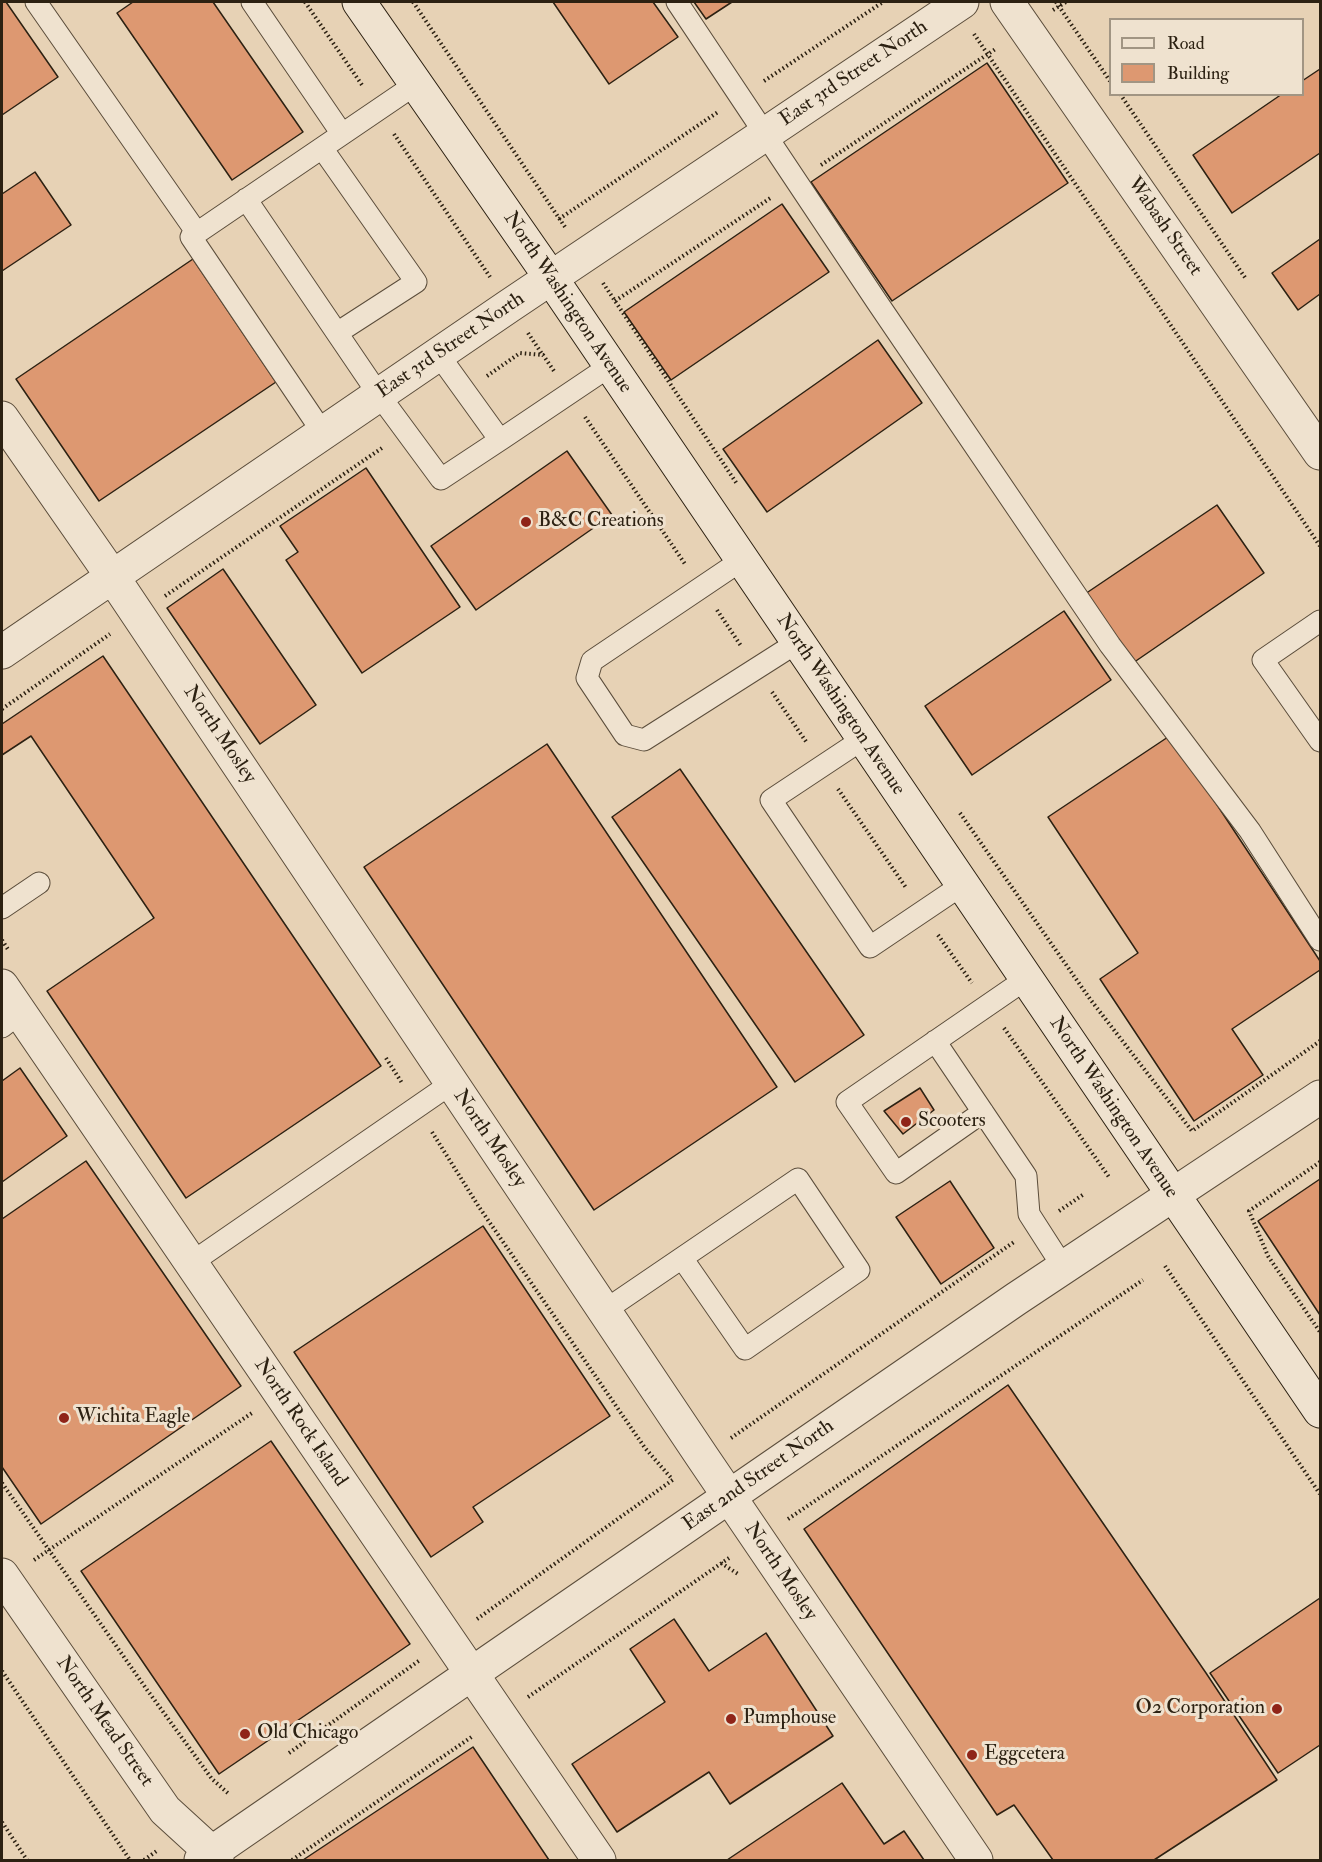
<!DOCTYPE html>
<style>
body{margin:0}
#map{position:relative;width:1322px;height:1862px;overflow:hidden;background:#e7d2b5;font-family:"IM FELL Double Pica",serif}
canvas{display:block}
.frame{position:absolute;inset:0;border:3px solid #2c2112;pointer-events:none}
.legend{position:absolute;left:1109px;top:18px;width:195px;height:78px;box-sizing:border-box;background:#efe2cf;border:2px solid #a19583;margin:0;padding:8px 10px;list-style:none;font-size:18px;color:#2c2112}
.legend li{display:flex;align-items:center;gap:12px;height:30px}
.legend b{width:30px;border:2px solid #a19583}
</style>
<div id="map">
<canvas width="1322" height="1862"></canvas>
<div class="frame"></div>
<ul class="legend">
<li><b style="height:8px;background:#efe2cf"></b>Road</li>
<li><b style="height:16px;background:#dd9871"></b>Building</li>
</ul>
</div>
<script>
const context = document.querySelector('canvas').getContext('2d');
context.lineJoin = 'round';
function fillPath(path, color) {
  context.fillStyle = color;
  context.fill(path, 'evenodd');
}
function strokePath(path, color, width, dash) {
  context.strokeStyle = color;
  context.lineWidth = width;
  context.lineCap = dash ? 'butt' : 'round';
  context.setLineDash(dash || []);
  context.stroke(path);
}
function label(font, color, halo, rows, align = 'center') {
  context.font = font + ' "IM FELL Double Pica",serif';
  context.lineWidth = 6;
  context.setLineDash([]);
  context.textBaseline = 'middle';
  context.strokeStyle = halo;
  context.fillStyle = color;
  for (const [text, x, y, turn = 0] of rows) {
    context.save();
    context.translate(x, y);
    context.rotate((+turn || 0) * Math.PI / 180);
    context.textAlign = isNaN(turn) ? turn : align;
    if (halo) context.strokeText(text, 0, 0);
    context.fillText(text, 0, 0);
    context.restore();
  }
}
const building = new Path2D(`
 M 2,2 L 6,2 L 58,77 L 2,115 Z
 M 133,2 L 213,2 L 303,132 L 232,180 L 117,13 Z
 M 553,2 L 653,2 L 678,37 L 609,84 Z
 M 694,2 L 732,2 L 706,19 Z
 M 987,63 L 1068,183 L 892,301 L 811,182 Z
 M 1320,69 L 1320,153 L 1232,213 L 1193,155 L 1282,94 L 1302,94 L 1302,81 Z
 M 35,172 L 71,225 L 2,271 L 2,194 Z
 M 782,204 L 829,272 L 671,380 L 624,312 Z
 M 1320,239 L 1320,294 L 1298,310 L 1272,273 Z
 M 193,259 L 276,382 L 99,501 L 16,379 Z
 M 878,340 L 922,403 L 767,512 L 723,449 Z
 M 567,451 L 612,515 L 476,610 L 431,546 Z
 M 366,468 L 460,607 L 362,673 L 286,560 L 298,552 L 280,526 Z
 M 1217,505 L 1264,573 L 1130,665 L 1082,596 Z
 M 223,569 L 316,705 L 260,744 L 167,608 Z
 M 1064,611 L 1111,680 L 972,775 L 925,706 Z
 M 103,656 L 381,1066 L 186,1198 L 47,991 L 154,918 L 31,736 L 2,755 L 2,724 Z
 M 1171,735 L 1320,961 L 1320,970 L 1232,1029 L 1263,1075 L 1194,1121 L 1100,979 L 1138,953 L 1048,817 Z
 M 547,744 L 777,1087 L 594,1210 L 364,867 Z
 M 680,769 L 864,1035 L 795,1082 L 612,817 Z
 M 20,1068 L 67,1136 L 2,1182 L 2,1081 Z
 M 920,1088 L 934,1110 L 903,1134 L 884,1111 Z
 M 86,1161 L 241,1386 L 41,1524 L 2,1467 L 2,1219 Z
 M 1320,1179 L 1320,1315 L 1258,1221 Z
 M 950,1181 L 994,1248 L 941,1284 L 896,1217 Z
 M 483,1226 L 610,1416 L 473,1507 L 483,1522 L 431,1557 L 294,1352 Z
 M 1008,1385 L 1206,1673 L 1277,1780 L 1154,1860 L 1053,1860 L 1014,1805 L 997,1815 L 804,1529 Z
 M 271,1441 L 410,1644 L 219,1774 L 81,1571 Z
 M 1320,1598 L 1320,1745 L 1278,1773 L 1210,1673 Z
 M 674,1619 L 709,1671 L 766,1633 L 833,1736 L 730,1804 L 709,1772 L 617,1832 L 572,1764 L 665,1702 L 630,1649 Z
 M 473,1747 L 549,1860 L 303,1860 Z
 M 842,1783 L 884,1844 L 904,1831 L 924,1860 L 727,1860 Z`);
const path = new Path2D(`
 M 305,2 L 362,85
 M 413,2 L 565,227
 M 1056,2 L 1110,81
 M 1053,10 L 1066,2
 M 974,34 L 1320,546
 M 764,81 L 883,2
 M 1120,94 L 1246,279
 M 394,134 L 490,277
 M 821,165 L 997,48
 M 559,219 L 718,112
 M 603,283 L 737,484
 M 615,301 L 772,197
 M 528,333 L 542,354
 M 487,376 L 520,353 L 543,355 L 554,371
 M 585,417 L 685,564
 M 165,596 L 382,448
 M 717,610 L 741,646
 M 772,692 L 807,743
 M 2,709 L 110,634
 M 838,789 L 907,889
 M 960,813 L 1090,999 L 1192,1131 L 1320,1041
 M 938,935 L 972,983
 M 2,940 L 9,951
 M 1004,1028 L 1109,1177
 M 386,1058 L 402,1083
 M 432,1132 L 479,1207 L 645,1448 L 672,1479
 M 1320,1162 L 1249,1211 L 1268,1256 L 1320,1332
 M 1059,1211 L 1084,1194
 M 1165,1266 L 1320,1494
 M 731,1438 L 1014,1242
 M 2,1483 L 145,1687 L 212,1779 L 230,1795
 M 788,1519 L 1143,1280
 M 34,1560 L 252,1413
 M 721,1563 L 738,1574
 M 477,1619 L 674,1479
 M 2,1671 L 130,1860
 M 528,1697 L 729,1558
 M 289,1753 L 420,1660
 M 2,1822 L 27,1860
 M 144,1860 L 158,1850
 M 292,1860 L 473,1736`);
const service = new Path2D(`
 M 36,2 L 197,233
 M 252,2 L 342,134
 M 677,2 L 877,302 L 1110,645 L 1250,831 L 1320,940
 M 322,148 L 416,282 L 337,333
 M 246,199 L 379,395 L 441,479 L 500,440
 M 438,354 L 500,440 L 610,366
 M 323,433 L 191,237 L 416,84
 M 742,560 L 592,661 L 587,678 L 625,735 L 644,740 L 798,642
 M 1320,621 L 1263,660 L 1320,741
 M 863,739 L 771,800 L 870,947 L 962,885
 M 2,908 L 39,883
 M 2,1027 L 20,1013
 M 935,1041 L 1026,1176 L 1029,1214 L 1063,1267
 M 983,1112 L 896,1173 L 847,1102 L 1026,979
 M 191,1263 L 452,1083
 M 604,1311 L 798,1179 L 859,1270 L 745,1349 L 682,1258`);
const minor = new Path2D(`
 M 1007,2 L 1320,453
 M 2,418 L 112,576 L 703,1458 L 976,1860
 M 2,652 L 509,306 L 962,2
 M 2,986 L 599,1860
 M 2,1575 L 165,1810 L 212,1853 L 217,1860`);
const tertiary = new Path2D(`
 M 201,1860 L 1016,1299 L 1320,1097`);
const secondary = new Path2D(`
 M 359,2 L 551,278 L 1320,1411`);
const markers = [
 [526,522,6,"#8f2418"],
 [906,1122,6,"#8f2418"],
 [64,1418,6,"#8f2418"],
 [1277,1709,6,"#8f2418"],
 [731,1719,6,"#8f2418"],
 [245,1734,6,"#8f2418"],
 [972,1755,6,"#8f2418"]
];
const streetNames = [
 ["East 3rd Street North",854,74,-34],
 ["Wabash Street",1164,227,55],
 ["North Washington Avenue",567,303,56],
 ["East 3rd Street North",451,346,-34],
 ["North Washington Avenue",840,705,56],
 ["North Mosley",219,735,56],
 ["North Washington Avenue",1113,1108,56],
 ["North Mosley",489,1139,56],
 ["North Rock Island",300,1423,56],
 ["East 2nd Street North",759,1476,-35],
 ["North Mosley",780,1572,56],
 ["North Mead Street",104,1722,55]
];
const poiNames = [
 ["B&C Creations",538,522],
 ["Scooters",918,1122],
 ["Wichita Eagle",76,1418],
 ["O2 Corporation",1265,1709,"right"],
 ["Pumphouse",743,1719],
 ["Old Chicago",257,1734],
 ["Eggcetera",984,1755]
];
fillPath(building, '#dd9871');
strokePath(building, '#2c2112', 1.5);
strokePath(service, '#5b4d3b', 23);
strokePath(minor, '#5b4d3b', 35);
strokePath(tertiary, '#5b4d3b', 35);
strokePath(secondary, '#2c2112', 35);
strokePath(path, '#2c2112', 4, [1.5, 3]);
strokePath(service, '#efe2cf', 21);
strokePath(minor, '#efe2cf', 33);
strokePath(tertiary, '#efe2cf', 33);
strokePath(secondary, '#efe2cf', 33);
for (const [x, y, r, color] of markers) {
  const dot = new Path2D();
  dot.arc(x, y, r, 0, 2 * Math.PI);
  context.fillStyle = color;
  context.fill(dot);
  strokePath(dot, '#efe2cf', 2);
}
label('20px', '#2c2112', '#efe2cf', streetNames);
label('20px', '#2c2112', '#efe2cf', poiNames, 'left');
</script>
